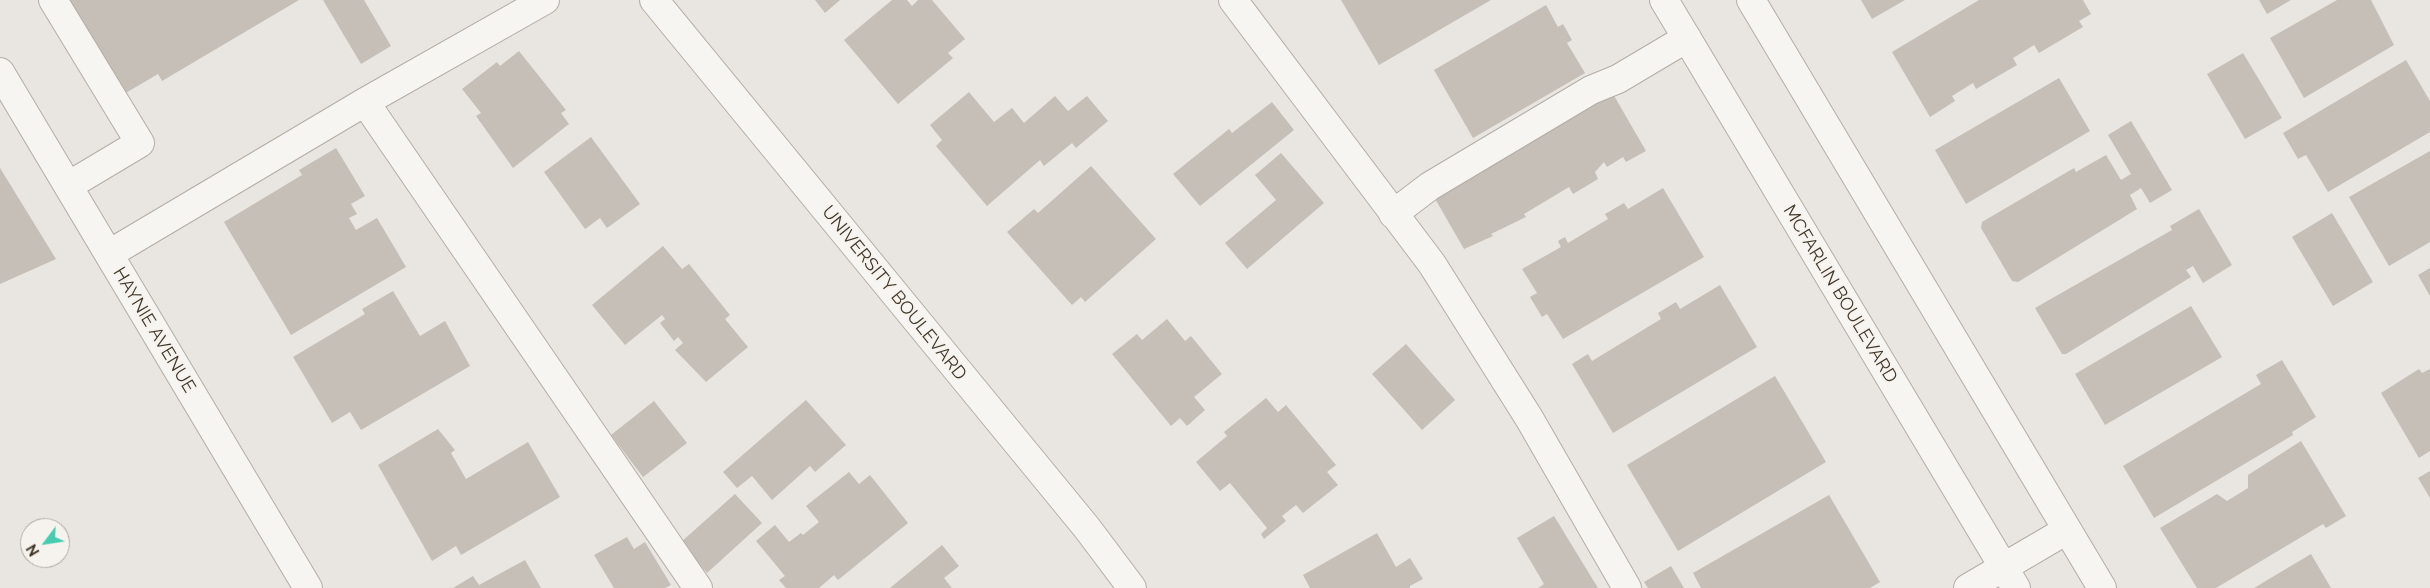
<!DOCTYPE html>
<style>
body{margin:0}
#map{position:relative;width:2430px;height:588px;overflow:hidden;background:#e9e5e0;font-family:Raleway,sans-serif}
canvas{display:block}
.north{position:absolute;left:20px;top:518px;width:50px;height:50px;box-sizing:border-box;background:#f6f3ef;border:1px solid #ada7a0;border-radius:50%;rotate:239deg;font-size:14px;font-weight:700;line-height:20px;text-align:center;color:#403629}
.north::after{content:'';display:block;margin:auto;width:18px;height:22px;background:#46ccb0;clip-path:polygon(50% 0,100% 100%,50% 72%,0 100%)}
</style>
<div id="map">
<canvas width="2430" height="588"></canvas>
<div class="north">N</div>
</div>
<script>
const context = document.querySelector('canvas').getContext('2d');
context.lineJoin = 'round';
function fillPath(path, color) {
  context.fillStyle = color;
  context.fill(path, 'evenodd');
}
function strokePath(path, color, width, dash) {
  context.strokeStyle = color;
  context.lineWidth = width;
  context.lineCap = dash ? 'butt' : 'round';
  context.setLineDash(dash || []);
  context.stroke(path);
}
function label(font, color, halo, rows, align = 'center') {
  context.font = font + ' Raleway,sans-serif';
  context.lineWidth = 4;
  context.setLineDash([]);
  context.textBaseline = 'middle';
  context.strokeStyle = halo;
  context.fillStyle = color;
  for (const [text, x, y, turn = 0] of rows) {
    context.save();
    context.translate(x, y);
    context.rotate((+turn || 0) * Math.PI / 180);
    context.textAlign = isNaN(turn) ? turn : align;
    if (halo) context.strokeText(text, 0, 0);
    context.fillText(text, 0, 0);
    context.restore();
  }
}
const building = new Path2D(`
 M 71,0 L 299,0 L 162,81 L 158,74 L 124,94 L 70,1 Z
 M 323,0 L 364,0 L 391,46 L 361,64 Z
 M 815,0 L 840,0 L 825,13 Z
 M 892,0 L 907,0 L 912,6 L 918,0 L 932,0 L 965,39 L 948,53 L 953,58 L 898,104 L 844,40 Z
 M 1341,0 L 1491,0 L 1379,65 Z
 M 1861,0 L 1905,0 L 1872,19 Z
 M 1979,0 L 2083,0 L 2091,14 L 2079,21 L 2083,27 L 2039,53 L 2034,45 L 2013,58 L 2017,65 L 1976,89 L 1973,83 L 1952,96 L 1955,101 L 1930,117 L 1892,52 Z
 M 2259,0 L 2291,0 L 2267,14 Z
 M 2337,0 L 2371,0 L 2394,45 L 2304,98 L 2270,38 Z
 M 1546,5 L 1558,27 L 1563,24 L 1572,40 L 1567,43 L 1585,73 L 1473,138 L 1434,70 Z
 M 519,51 L 566,110 L 561,113 L 569,124 L 513,168 L 476,116 L 481,113 L 462,89 L 497,62 L 500,66 Z
 M 2243,53 L 2282,118 L 2245,139 L 2207,74 Z
 M 2406,60 L 2430,101 L 2430,132 L 2328,192 L 2306,155 L 2298,159 L 2283,133 Z
 M 2059,78 L 2090,131 L 1966,204 L 1935,150 Z
 M 1609,87 L 1646,151 L 1626,162 L 1623,157 L 1607,167 L 1604,162 L 1595,172 L 1598,179 L 1573,194 L 1569,187 L 1524,214 L 1526,217 L 1491,234 L 1493,236 L 1464,249 L 1430,190 Z
 M 969,92 L 994,122 L 1012,108 L 1024,123 L 1055,96 L 1068,111 L 1087,96 L 1108,121 L 1076,148 L 1072,143 L 1044,166 L 1040,160 L 987,206 L 936,146 L 942,140 L 930,125 Z
 M 1272,102 L 1294,130 L 1200,206 L 1173,174 L 1229,129 L 1232,133 Z
 M 2131,121 L 2172,190 L 2150,203 L 2141,188 L 2130,195 L 2137,209 L 2018,282 L 2012,281 L 1981,228 L 1982,222 L 2074,168 L 2076,172 L 2106,155 L 2121,180 L 2131,174 L 2108,135 Z
 M 591,137 L 640,204 L 607,228 L 600,218 L 585,229 L 544,172 Z
 M 336,148 L 365,196 L 351,204 L 357,214 L 349,218 L 356,230 L 377,218 L 406,267 L 291,335 L 224,222 L 302,175 L 299,170 Z
 M 2430,151 L 2430,242 L 2389,266 L 2349,197 Z
 M 1281,153 L 1324,203 L 1247,269 L 1225,243 L 1276,200 L 1255,175 Z
 M 1091,166 L 1156,239 L 1085,302 L 1081,297 L 1072,305 L 1007,232 L 1034,209 L 1038,213 Z
 M 0,168 L 56,259 L 0,284 Z
 M 1663,188 L 1704,257 L 1563,339 L 1547,314 L 1542,317 L 1530,297 L 1537,293 L 1522,269 L 1561,247 L 1558,241 L 1565,237 L 1568,243 L 1608,219 L 1605,214 L 1624,203 L 1628,209 Z
 M 2199,209 L 2232,265 L 2203,283 L 2193,266 L 2186,270 L 2191,277 L 2066,354 L 2062,354 L 2035,308 L 2172,230 L 2170,226 Z
 M 2332,213 L 2373,282 L 2333,306 L 2292,237 Z
 M 663,246 L 682,269 L 689,264 L 730,315 L 725,319 L 748,347 L 706,382 L 675,350 L 683,343 L 678,337 L 674,341 L 660,323 L 665,319 L 662,315 L 625,345 L 592,305 Z
 M 2430,268 L 2430,296 L 2418,275 Z
 M 1720,285 L 1757,347 L 1613,433 L 1572,364 L 1588,354 L 1592,361 L 1661,319 L 1658,313 L 1676,302 L 1680,309 Z
 M 393,291 L 420,336 L 445,321 L 470,366 L 361,430 L 350,412 L 332,423 L 293,357 L 365,314 L 362,309 Z
 M 2191,306 L 2222,357 L 2105,425 L 2075,374 Z
 M 1167,319 L 1185,341 L 1191,336 L 1222,374 L 1194,397 L 1205,410 L 1187,426 L 1180,418 L 1171,426 L 1112,354 L 1137,334 L 1142,340 Z
 M 1406,344 L 1455,400 L 1422,430 L 1372,374 Z
 M 2282,360 L 2316,417 L 2292,432 L 2293,435 L 2154,518 L 2123,466 L 2261,384 L 2256,375 Z
 M 2419,369 L 2422,373 L 2430,369 L 2430,451 L 2419,458 L 2381,393 Z
 M 1775,376 L 1826,462 L 1678,551 L 1627,465 Z
 M 1266,398 L 1278,412 L 1286,405 L 1336,465 L 1327,472 L 1338,485 L 1303,513 L 1296,505 L 1282,516 L 1286,521 L 1264,539 L 1261,534 L 1267,528 L 1230,483 L 1220,491 L 1196,462 L 1227,436 L 1224,432 Z
 M 806,400 L 846,445 L 815,472 L 810,466 L 772,500 L 752,476 L 737,488 L 723,472 Z
 M 654,401 L 687,443 L 643,477 L 611,435 Z
 M 438,429 L 455,450 L 451,453 L 466,479 L 528,442 L 560,497 L 461,555 L 456,546 L 432,561 L 378,465 Z
 M 2301,441 L 2346,516 L 2326,528 L 2323,524 L 2216,588 L 2197,588 L 2160,528 L 2217,494 L 2227,501 L 2248,488 L 2248,475 Z
 M 2430,471 L 2430,498 L 2418,478 Z
 M 849,472 L 859,484 L 870,475 L 908,523 L 838,580 L 834,575 L 819,588 L 786,588 L 779,580 L 785,576 L 756,541 L 775,525 L 789,542 L 801,533 L 803,535 L 819,522 L 806,506 Z
 M 735,494 L 762,523 L 707,573 L 680,543 Z
 M 1829,495 L 1880,582 L 1870,588 L 1701,588 L 1693,573 Z
 M 1554,516 L 1598,588 L 1538,588 L 1544,584 L 1517,538 Z
 M 1377,533 L 1396,567 L 1410,558 L 1423,579 L 1410,586 L 1410,588 L 1310,588 L 1303,575 Z
 M 627,537 L 634,549 L 645,542 L 671,585 L 665,588 L 614,588 L 594,555 Z
 M 942,545 L 959,566 L 944,578 L 952,588 L 890,588 Z
 M 2311,554 L 2331,588 L 2254,588 Z
 M 525,560 L 541,588 L 453,588 L 473,576 L 479,585 Z
 M 1671,566 L 1684,588 L 1648,588 L 1644,582 Z`);
const minor = new Path2D(`
 M 53,0 L 140,143 L 68,186
 M 654,0 L 1087,528 L 1132,588
 M 1233,0 L 1432,264 L 1529,418 L 1627,588
 M 1664,0 L 2016,588
 M 1751,0 L 2102,588
 M 0,72 L 308,588
 M 365,102 L 698,588
 M 1393,214 L 1430,186 L 1591,90 L 1618,79 L 1687,38
 M 109,254 L 365,102 L 545,0
 M 1968,588 L 2067,530`);
const streetNames = [
 ["UNIVERSITY BOULEVARD",894,293,51],
 ["MCFARLIN BOULEVARD",1840,294,59],
 ["HAYNIE AVENUE",154,330,59]
];
fillPath(building, '#c5bfb7');
strokePath(minor, '#b3ada5', 30);
strokePath(minor, '#f7f5f2', 28);
label('18px', '#403629', '#f6f3ef', streetNames);
</script>
